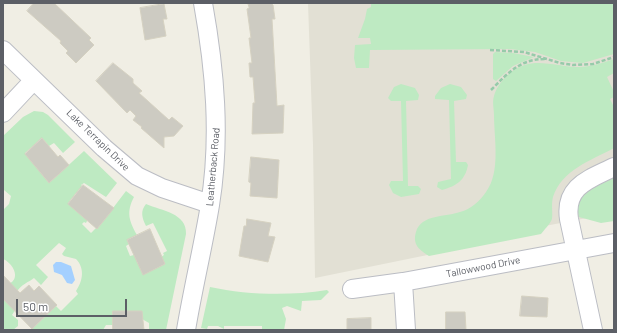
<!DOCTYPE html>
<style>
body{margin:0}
#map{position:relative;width:617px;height:333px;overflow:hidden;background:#f0eee4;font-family:Barlow,sans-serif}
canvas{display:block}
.frame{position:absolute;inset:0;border:4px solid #5c5f66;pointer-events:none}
.scale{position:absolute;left:16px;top:299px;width:111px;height:18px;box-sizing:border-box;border:2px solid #5c5f66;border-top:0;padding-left:5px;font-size:12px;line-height:14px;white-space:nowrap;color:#5c5f66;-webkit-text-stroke:3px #fff;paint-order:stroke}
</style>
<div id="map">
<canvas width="617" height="333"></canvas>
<div class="frame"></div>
<div class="scale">50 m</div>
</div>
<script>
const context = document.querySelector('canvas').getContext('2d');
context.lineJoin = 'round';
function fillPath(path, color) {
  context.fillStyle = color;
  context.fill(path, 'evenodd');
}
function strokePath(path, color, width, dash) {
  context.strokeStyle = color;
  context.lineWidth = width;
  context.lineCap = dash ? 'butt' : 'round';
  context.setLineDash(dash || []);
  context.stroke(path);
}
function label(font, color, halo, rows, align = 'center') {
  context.font = font + ' Barlow,sans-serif';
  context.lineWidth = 3;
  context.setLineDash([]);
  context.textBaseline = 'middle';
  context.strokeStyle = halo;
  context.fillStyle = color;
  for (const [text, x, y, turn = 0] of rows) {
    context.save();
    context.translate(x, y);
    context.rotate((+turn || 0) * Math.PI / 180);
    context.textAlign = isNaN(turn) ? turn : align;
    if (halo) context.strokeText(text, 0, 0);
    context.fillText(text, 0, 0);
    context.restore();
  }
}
const education = new Path2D(`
 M 308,3 L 614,3 L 614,213 L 534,228 L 447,251 L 315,278 L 313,145 Z`);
const green = new Path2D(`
 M 371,3 L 614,3 L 614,54 L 583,63 L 561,61 L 535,52 L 510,49 L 370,50 L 369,68 L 356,68 L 354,58 L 355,45 L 371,44 L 370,38 L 358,38 L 365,19 L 367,9 L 371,7 Z
 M 495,52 L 513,53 L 534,57 L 513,66 L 496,81 L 493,79 L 493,54 Z
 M 614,59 L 614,73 L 607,77 L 614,92 L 614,97 L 610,99 L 614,107 L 614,148 C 590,161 562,170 553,197 C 551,205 553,212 552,219 C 550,224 544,230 541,234 L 429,256 C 420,250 412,245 416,232 C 421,214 446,217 460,212 C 471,209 480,201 486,192 C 501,172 494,138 494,115 C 494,109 492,102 494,96 C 496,87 504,78 511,72 C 533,55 555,67 579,67 C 591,67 602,63 614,59 Z
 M 401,84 L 415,88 L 419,95 L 418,100 L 406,101 L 408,186 L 418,186 L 421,189 L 419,194 L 401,197 L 393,193 L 389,185 L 391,181 L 403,181 L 401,101 L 391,101 L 388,98 L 394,87 Z
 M 450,84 L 461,87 L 467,95 L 466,99 L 454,101 L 456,162 L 466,162 L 468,165 C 465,181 456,186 442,190 L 437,187 L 438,182 L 451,179 L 449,100 L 435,99 L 435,96 L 441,88 Z
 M 34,111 L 43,112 L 48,115 L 75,142 L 63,153 L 54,143 L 49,146 L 42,138 L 25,153 L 49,183 L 84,151 L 117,183 L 106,197 L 84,183 L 81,185 L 82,186 L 68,203 L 88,219 L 86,223 L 84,222 L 82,224 L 91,233 L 96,228 L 97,229 L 126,191 L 134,197 C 126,212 129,221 137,235 L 127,240 L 129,244 L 126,246 L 130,256 L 134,255 L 143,274 L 165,264 L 161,257 L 164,255 L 163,253 L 167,251 L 153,223 L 146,226 C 142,218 140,211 146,204 C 162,211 187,213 186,234 L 166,330 L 149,330 L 149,323 L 142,319 L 113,325 L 106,325 L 103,330 L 31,330 L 56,306 L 61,311 L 78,294 L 76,291 C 83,281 85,268 76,259 L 64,256 L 62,254 L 66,248 L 59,243 L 36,265 L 48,277 L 41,285 L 34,278 C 29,282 20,285 17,292 C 14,300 18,308 12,315 L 18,320 L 18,326 L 13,330 L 3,330 L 3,289 C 6,286 11,282 12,282 C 20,275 11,262 3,259 L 3,210 L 9,204 L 11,196 L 4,190 L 3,185 L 3,136 L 23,117 Z
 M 614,178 L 614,221 L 601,223 L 579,217 C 572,194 598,186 614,178 Z
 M 210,287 C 247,295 290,296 327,290 L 329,292 L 321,300 L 302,301 L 301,311 L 287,306 L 282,308 L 286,319 L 284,330 L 262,330 L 262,326 L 224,326 L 224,329 L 218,326 L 208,326 L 207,329 L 201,328 Z`);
const water = new Path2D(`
 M 56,262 L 61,262 L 71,266 L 75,280 L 72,284 L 67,283 L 62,275 L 54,272 L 53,265 Z`);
const building = new Path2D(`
 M 34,3 L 54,3 L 91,38 L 89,40 L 94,45 L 76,63 L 66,53 L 68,51 L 60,43 L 61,41 L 27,11 Z
 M 248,3 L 271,3 L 273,5 L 275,19 L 272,19 L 277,106 L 284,105 L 283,133 L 252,134 L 253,103 L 255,103 L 253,77 L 250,77 L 249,63 L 252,63 L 249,38 L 251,38 L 247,9 L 249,8 Z
 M 164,4 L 167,19 L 163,19 L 166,36 L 145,40 L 140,8 Z
 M 113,63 L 133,79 L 133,83 L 142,91 L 139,93 L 169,120 L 172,117 L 183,126 L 174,136 L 164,137 L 164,148 L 141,128 L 142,127 L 133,120 L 136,116 L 130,110 L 127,113 L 96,81 Z
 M 42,138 L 58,157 L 60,155 L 69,165 L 49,183 L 25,154 Z
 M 251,157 L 279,160 L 277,198 L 250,196 L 251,183 L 249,182 Z
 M 83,185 L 114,208 L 97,229 L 68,204 Z
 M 247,219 L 271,223 L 268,236 L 275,237 L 268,262 L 239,256 L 244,226 L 246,226 Z
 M 150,229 L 165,264 L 143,275 L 127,240 Z
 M 3,275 L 20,293 L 29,285 L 34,291 L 39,286 L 57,305 L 32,329 L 3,299 Z
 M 522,296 L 548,298 L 547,317 L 520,316 Z
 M 113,311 L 142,311 L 144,330 L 113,330 Z
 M 446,312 L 465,312 L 466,330 L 446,330 Z
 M 371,318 L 371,330 L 347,330 L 347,319 Z`);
const path = new Path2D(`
 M 490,50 L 524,52 L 560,63 L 573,65 L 593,64 L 614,57
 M 491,90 C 508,73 520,59 545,59`);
const minor = new Path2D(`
 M 3,50 L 104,148 L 137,176 L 162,188 L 210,204
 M 3,113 L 34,80
 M 403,282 L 406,330
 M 352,289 L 403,282 L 614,243
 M 186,330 C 193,288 203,247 210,205 C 221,137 215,70 203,3
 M 593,330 L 569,219 C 564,186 590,179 614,167`);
const streetNames = [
 ["Lake Terrapin Drive",98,140,44],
 ["Leatherback Road",213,167,-85],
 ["Tallowwood Drive",483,267,-11]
];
fillPath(education, '#e2e0d4');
fillPath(green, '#beeac2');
fillPath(water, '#a4d0ff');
fillPath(building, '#cdcbc2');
strokePath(building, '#d5d1c1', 1);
strokePath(minor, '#bbbdc4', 20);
strokePath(path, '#96cbaa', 2.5, [4, 2]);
strokePath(minor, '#fff', 18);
label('10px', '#5c5f66', '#fff', streetNames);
</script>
